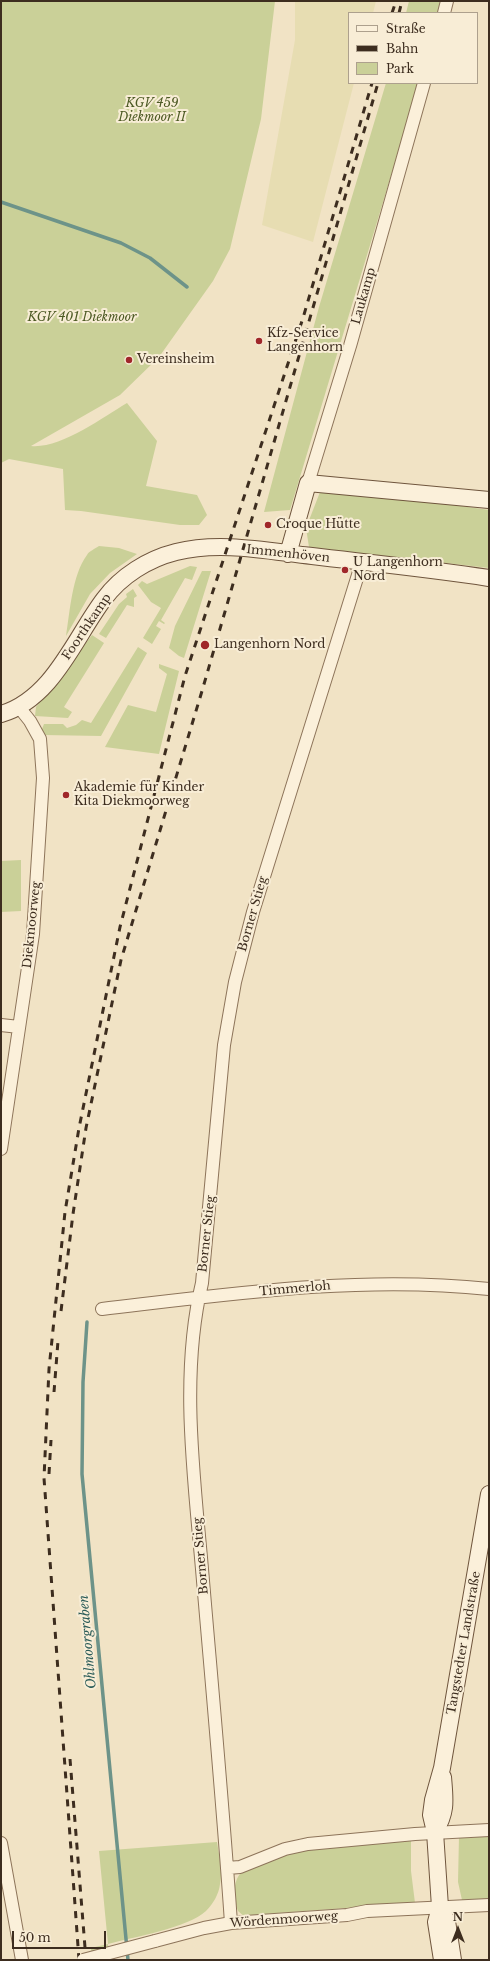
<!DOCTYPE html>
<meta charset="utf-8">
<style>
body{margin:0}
#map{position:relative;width:490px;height:1961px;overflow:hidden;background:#f1e3c5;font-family:"Libre Baskerville",serif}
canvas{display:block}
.frame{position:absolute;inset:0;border:2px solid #3d2d1f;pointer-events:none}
.legend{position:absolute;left:348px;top:12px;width:130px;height:72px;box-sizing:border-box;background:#f8edd6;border:1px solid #ada08d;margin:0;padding:5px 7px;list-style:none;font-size:12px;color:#3d2d1f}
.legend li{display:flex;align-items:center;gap:8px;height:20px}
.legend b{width:20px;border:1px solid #ada08d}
.north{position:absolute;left:438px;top:1909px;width:40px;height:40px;-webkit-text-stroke:3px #f8edd6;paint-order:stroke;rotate:0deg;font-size:11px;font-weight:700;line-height:16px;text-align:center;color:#3d2d1f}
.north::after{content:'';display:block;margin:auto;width:14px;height:18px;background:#3d2d1f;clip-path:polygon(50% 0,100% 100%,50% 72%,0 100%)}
.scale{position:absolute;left:12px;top:1931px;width:94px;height:18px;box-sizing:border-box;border:2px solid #3d2d1f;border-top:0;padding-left:5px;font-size:12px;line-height:14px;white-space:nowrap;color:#3d2d1f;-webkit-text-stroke:3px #f8edd6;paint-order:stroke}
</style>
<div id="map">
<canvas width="490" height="1961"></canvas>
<div class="frame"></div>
<ul class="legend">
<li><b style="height:5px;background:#fbf0da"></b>Straße</li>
<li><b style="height:5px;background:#3d2d1f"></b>Bahn</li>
<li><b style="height:11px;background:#cad098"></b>Park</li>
</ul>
<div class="north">N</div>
<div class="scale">50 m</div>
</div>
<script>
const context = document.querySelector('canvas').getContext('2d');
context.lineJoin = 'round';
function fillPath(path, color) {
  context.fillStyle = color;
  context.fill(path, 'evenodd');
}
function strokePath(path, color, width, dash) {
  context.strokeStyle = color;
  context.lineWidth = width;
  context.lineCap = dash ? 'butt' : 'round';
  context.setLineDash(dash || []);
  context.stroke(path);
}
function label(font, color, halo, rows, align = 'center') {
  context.font = font + ' "Libre Baskerville",serif';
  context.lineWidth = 4;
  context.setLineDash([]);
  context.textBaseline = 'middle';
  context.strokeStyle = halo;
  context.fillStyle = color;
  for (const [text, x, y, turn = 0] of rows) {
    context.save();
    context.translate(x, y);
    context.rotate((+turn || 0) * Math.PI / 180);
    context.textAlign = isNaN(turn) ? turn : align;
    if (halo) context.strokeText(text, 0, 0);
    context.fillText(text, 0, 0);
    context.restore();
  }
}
const farmland = new Path2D(`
 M 295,1 L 376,1 L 373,13 L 349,13 L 349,83 L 354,83 L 313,242 L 262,225 L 295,40 Z`);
const green = new Path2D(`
 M 1,1 L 275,1 L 261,119 L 230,249 L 213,281 L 159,357 L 120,395 L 31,446 C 60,449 102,418 127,403 L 157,441 L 146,486 L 197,495 L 207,515 L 199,525 L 180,525 L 81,511 L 65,510 L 63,469 L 9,459 L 1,463 Z
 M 409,1 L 441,1 L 438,13 L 406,13 Z
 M 386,83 L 419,83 L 290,510 L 264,512 L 319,307 Z
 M 320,492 L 433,502 L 489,510 L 489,568 L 309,547 L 306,528 Z
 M 99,546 L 119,548 L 137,554 L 110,573 L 90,594 L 66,636 C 70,612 72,575 87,555 C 89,551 95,549 99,546 Z
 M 190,566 L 197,567 L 192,580 L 185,578 L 161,620 L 165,623 L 164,624 L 159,621 L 156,626 L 161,629 L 152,644 L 143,638 L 161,608 L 151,602 L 138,585 L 142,581 L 147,584 Z
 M 202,571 L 211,571 L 184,658 L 179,656 L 169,648 L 175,626 Z
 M 133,589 L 137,596 L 134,598 L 134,607 L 127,605 L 106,638 L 99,634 L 119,604 L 127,597 L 126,594 Z
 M 92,635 L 104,643 L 64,707 L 72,712 L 68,718 L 35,716 L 36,707 Z
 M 138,647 L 147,653 L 101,736 L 44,735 L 42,729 L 44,724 L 63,724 L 67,728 L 76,725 L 82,720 L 91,723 Z
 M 159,664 L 179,671 L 159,754 L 105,747 L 128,705 L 156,712 L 167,674 L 159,668 Z
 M 21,860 L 21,911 L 1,912 L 1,861 Z
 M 489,1834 L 489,1900 L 462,1900 L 458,1882 L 459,1836 Z
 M 411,1839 L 411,1871 L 415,1903 L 264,1914 L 265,1919 L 246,1918 L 238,1911 C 233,1897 232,1879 244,1870 L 296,1850 Z
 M 217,1842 C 219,1855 223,1871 220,1884 C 219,1894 213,1904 206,1911 C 188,1928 133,1937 108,1944 L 110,1960 L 92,1960 L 91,1948 L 108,1944 L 99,1851 Z`);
const stream = new Path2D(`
 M 1,202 L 121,243 L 150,258 L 187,287
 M 87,1322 L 83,1382 L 82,1474 L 128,1960`);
const street = new Path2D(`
 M 444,13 L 447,1
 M 308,483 L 350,346 L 424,83
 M 1,1025 L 19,1027
 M 1,1149 L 33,934 L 43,778 L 40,739 L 30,721 L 18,706
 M 102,1309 C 230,1294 360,1275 489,1289
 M 1,1843 L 22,1960
 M 227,1868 L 240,1867 L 285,1849 L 308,1844 L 415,1834 L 489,1830
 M 231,1923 C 223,1805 212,1687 202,1569 C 194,1476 180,1375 202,1283 L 224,1045 L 235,982 L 253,912 L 362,562
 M 155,1941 L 204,1928 L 231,1923 L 347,1915 L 367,1911 L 489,1905`);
const secondary = new Path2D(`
 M 288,554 L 308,483 L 489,500
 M 1,714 C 53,699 75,637 104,599 C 121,576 148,559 176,552 C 220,541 267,551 312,556 C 371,563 430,569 489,578
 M 435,1832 C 447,1811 445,1801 443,1777
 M 440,1907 L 447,1921 L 453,1960
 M 442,1960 L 436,1922 L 440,1907 L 435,1832 L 431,1815 L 433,1800 L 442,1768 L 489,1494`);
const rail = new Path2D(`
 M 392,13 L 396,1
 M 399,13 L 402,1
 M 61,1311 L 73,1214 L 86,1128 L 121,960 L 202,691 L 378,83
 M 54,1392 L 58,1341
 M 49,1474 L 51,1440
 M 70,1759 L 86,1960
 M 79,1960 L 44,1478 L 49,1369 L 65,1212 L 79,1128 L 120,927 L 185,676 L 303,318 L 372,83`);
const streetBridge = new Path2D(`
 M 83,1960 L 155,1941`);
const markers = [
 [259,341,4,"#a0272a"],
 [129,360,4,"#a0272a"],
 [268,525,4,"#a0272a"],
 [345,570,4,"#a0272a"],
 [205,645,5,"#a0272a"],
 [66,795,4,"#a0272a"]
];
const parkNames = [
 ["KGV 459",152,104],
 ["Diekmoor II",152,118],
 ["KGV 401 Diekmoor",82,318]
];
const streetNames = [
 ["Laukamp",364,296,-74],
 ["Immenhöven",288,554,6],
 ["Foorthkamp",87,627,-56],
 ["Borner Stieg",253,914,-74],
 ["Diekmoorweg",32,925,-84],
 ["Borner Stieg",207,1234,-84],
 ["Timmerloh",295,1289,-5],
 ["Borner Stieg",201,1556,-95],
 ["Tangstedter Landstraße",464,1643,-80],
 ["Wördenmoorweg",284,1920,-4]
];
const poiNames = [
 ["Kfz-Service",267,334],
 ["Langenhorn",267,348],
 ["Vereinsheim",137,360],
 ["Croque Hütte",276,525],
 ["U Langenhorn",353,563],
 ["Nord",353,577],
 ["Langenhorn Nord",214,645],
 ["Akademie für Kinder",74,788],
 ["Kita Diekmoorweg",74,802]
];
const waterNames = [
 ["Ohlmoorgraben",88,1642,-95]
];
fillPath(farmland, '#e7ddb2');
fillPath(green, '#cad098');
strokePath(stream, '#6d9389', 3.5);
strokePath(street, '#8d745a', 14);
strokePath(secondary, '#6f553d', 18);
strokePath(street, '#fbf0da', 12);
strokePath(secondary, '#fbf0da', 16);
strokePath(rail, '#3d2d1f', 3, [7, 7]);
strokePath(streetBridge, '#8d745a', 14, []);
strokePath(streetBridge, '#fbf0da', 12);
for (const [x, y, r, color] of markers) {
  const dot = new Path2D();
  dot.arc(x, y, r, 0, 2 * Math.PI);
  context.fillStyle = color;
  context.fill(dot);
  strokePath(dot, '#f8edd6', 1.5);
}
label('italic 12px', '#4d5a24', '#f8edd6', parkNames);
label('12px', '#3d2d1f', '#f8edd6', streetNames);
label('12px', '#3d2d1f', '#f8edd6', poiNames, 'left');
label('italic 13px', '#2d5d59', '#f8edd6', waterNames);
</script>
